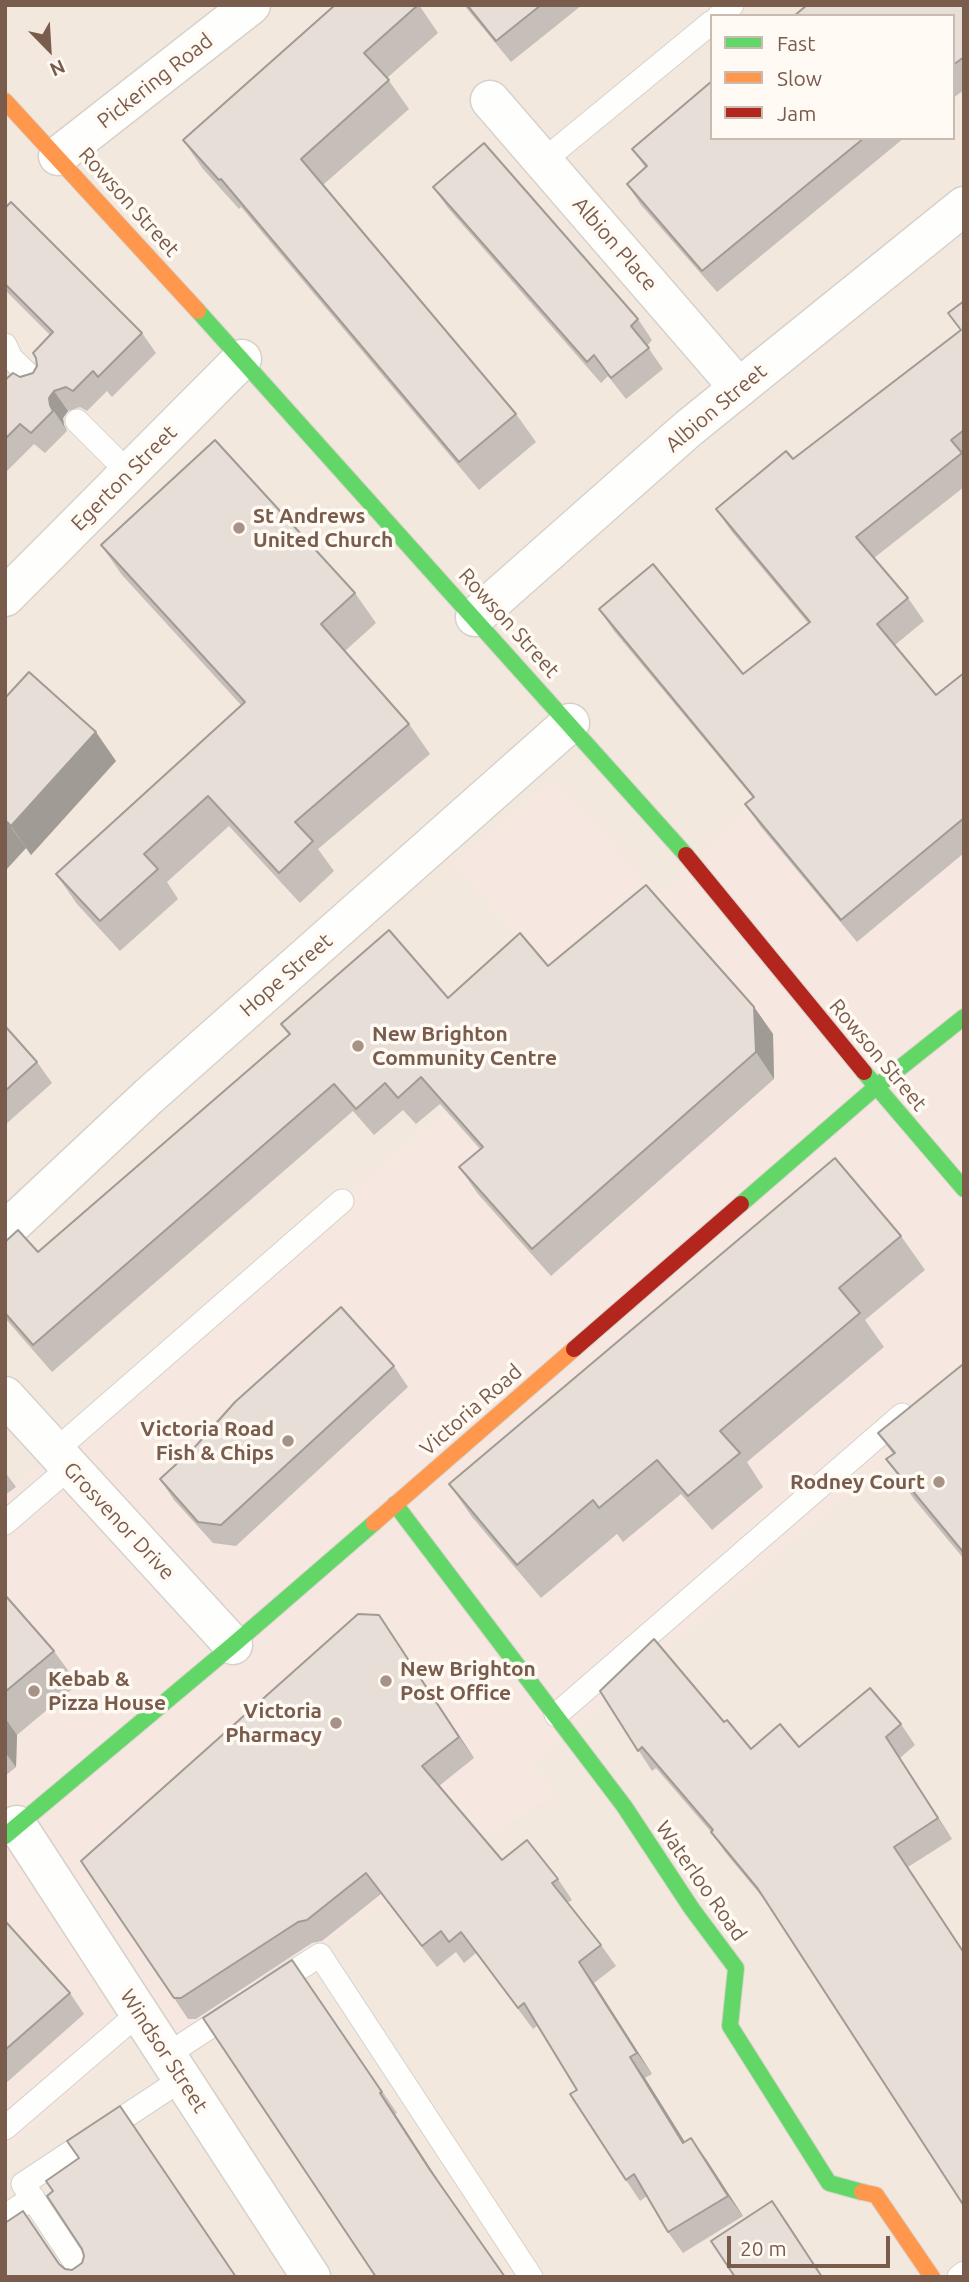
<!DOCTYPE html>
<style>
body{margin:0}
#map{position:relative;width:969px;height:2282px;overflow:hidden;background:#f9f5f0;font-family:Ubuntu,sans-serif}
canvas{display:block}
.frame{position:absolute;inset:0;border:7px solid #7a5c4d;pointer-events:none}
.legend{position:absolute;left:710px;top:14px;width:245px;height:126px;box-sizing:border-box;background:#fffaf3;border:2px solid #cabbb1;margin:0;padding:9px 12px;list-style:none;font-size:21px;color:#7a5c4d}
.legend li{display:flex;align-items:center;gap:14px;height:35px}
.legend b{width:35px;border:2px solid #cabbb1}
.north{position:absolute;left:14px;top:14px;width:70px;height:70px;-webkit-text-stroke:5px #fffaf3;paint-order:stroke;rotate:156deg;font-size:19px;font-weight:700;line-height:28px;text-align:center;color:#7a5c4d}
.north::after{content:'';display:block;margin:auto;width:24px;height:32px;background:#7a5c4d;clip-path:polygon(50% 0,100% 100%,50% 72%,0 100%)}
.scale{position:absolute;left:727px;top:2236px;width:163px;height:32px;box-sizing:border-box;border:4px solid #7a5c4d;border-top:0;padding-left:9px;font-size:21px;line-height:24px;white-space:nowrap;color:#7a5c4d;-webkit-text-stroke:5px #fffaf3;paint-order:stroke}
</style>
<div id="map">
<canvas width="969" height="2282"></canvas>
<div class="frame"></div>
<ul class="legend">
<li><b style="height:9px;background:#63d668"></b>Fast</li>
<li><b style="height:9px;background:#ff974d"></b>Slow</li>
<li><b style="height:9px;background:#b3261e"></b>Jam</li>
</ul>
<div class="north">N</div>
<div class="scale">20 m</div>
</div>
<script>
const context = document.querySelector('canvas').getContext('2d');
context.lineJoin = 'round';
function fillPath(path, color) {
  context.fillStyle = color;
  context.fill(path, 'evenodd');
}
function strokePath(path, color, width, dash) {
  context.strokeStyle = color;
  context.lineWidth = width;
  context.lineCap = dash ? 'butt' : 'round';
  context.setLineDash(dash || []);
  context.stroke(path);
}
function label(font, color, halo, rows, align = 'center') {
  context.font = font + ' Ubuntu,sans-serif';
  context.lineWidth = 7;
  context.setLineDash([]);
  context.textBaseline = 'middle';
  context.strokeStyle = halo;
  context.fillStyle = color;
  for (const [text, x, y, turn = 0] of rows) {
    context.save();
    context.translate(x, y);
    context.rotate((+turn || 0) * Math.PI / 180);
    context.textAlign = isNaN(turn) ? turn : align;
    if (halo) context.strokeText(text, 0, 0);
    context.fillText(text, 0, 0);
    context.restore();
  }
}
const residential = new Path2D(`
 M 5,5 L 964,5 L 964,2277 L 5,2277 ZM 712,16 L 953,16 L 953,138 L 712,138 Z`);
const commercial = new Path2D(`
 M 842,722 L 964,866 L 964,1396 L 535,1763 L 555,1794 L 177,2037 L 160,2013 L 5,2151 L 5,1494 L 90,1422 L 421,1130 L 447,1111 L 539,959 L 451,864 L 551,780 L 660,894 Z`);
const lane = new Path2D(`
 M 719,16 L 732,5
 M 543,161 L 712,22
 M 5,345 L 11,358 L 37,383
 M 77,421 L 129,473
 M 55,1451 L 342,1201
 M 5,1523 L 70,1467
 M 556,1715 L 902,1415
 M 272,1986 L 320,1955 L 531,2277
 M 167,2055 L 234,2011
 M 5,2128 L 139,2013
 M 5,2216 L 33,2198
 M 85,2277 L 23,2184 L 182,2079
 M 959,2277 L 964,2273`);
const street = new Path2D(`
 M 490,100 L 739,388
 M 58,156 L 251,5
 M 5,597 L 242,359
 M 475,617 L 689,428 L 964,206
 M 5,1231 L 149,1096 L 570,723
 M 5,1396 L 233,1645
 M 17,1825 L 311,2277`);
const fast = new Path2D(`
 M 198,311 L 686,855
 M 864,1072 L 964,1189
 M 741,1204 L 876,1087 L 964,1017
 M 395,1504 L 624,1806 L 692,1909 L 736,1968 L 730,2026 L 829,2183 L 862,2192
 M 5,1836 L 233,1645 L 374,1523`);
const slow = new Path2D(`
 M 5,101 L 198,311
 M 374,1523 L 574,1349
 M 862,2192 L 876,2195 L 932,2277`);
const jam = new Path2D(`
 M 686,855 L 864,1072
 M 574,1349 L 741,1204`);
const wall = new Path2D(`
 M 335,5 L 419,5 L 438,33 L 387,78 L 409,109 L 323,185 L 516,414 L 536,442 L 479,490 L 241,207 L 239,209 L 203,169 L 183,140 Z
 M 464,5 L 582,5 L 511,62 Z
 M 964,5 L 964,90 L 953,98 L 953,16 Z
 M 712,138 L 904,138 L 717,292 L 641,205 L 627,184 L 645,167 L 632,149 Z
 M 433,187 L 638,319 L 652,340 L 647,346 L 663,369 L 626,399 L 608,376 L 601,383 L 448,208 Z
 M 5,208 L 142,333 L 156,353 L 112,397 L 107,391 L 87,411 L 80,407 L 68,411 L 63,418 L 64,425 L 67,431 L 45,453 L 34,444 L 5,473 L 5,380 L 33,373 L 37,366 L 36,358 L 50,335 L 5,290 Z
 M 964,301 L 964,487 L 874,558 L 908,598 L 924,621 L 895,645 L 936,695 L 964,673 L 964,853 L 857,942 L 761,827 L 745,804 L 753,798 L 614,631 L 599,609 L 743,674 L 808,623 L 732,532 L 716,509 L 793,459 L 961,331 L 948,313 Z
 M 101,545 L 355,593 L 376,623 L 345,651 L 409,724 L 430,754 L 318,849 L 334,871 L 300,903 L 229,826 L 167,882 L 178,899 L 120,951 L 77,904 L 56,874 L 241,705 L 122,575 Z
 M 5,698 L 116,761 L 31,855 L 26,848 L 5,871 Z
 M 548,966 L 754,1007 L 773,1034 L 774,1079 L 551,1276 L 478,1194 L 459,1167 L 480,1149 L 440,1104 L 416,1124 L 403,1110 L 374,1135 L 353,1111 L 52,1372 L 5,1318 L 5,1242 L 38,1252 L 289,1035 L 281,1024 L 448,998 Z
 M 5,1026 L 37,1062 L 52,1083 L 5,1125 Z
 M 901,1236 L 925,1270 L 865,1320 L 884,1347 L 747,1462 L 763,1487 L 712,1530 L 681,1494 L 623,1542 L 617,1534 L 541,1598 L 472,1517 L 449,1484 Z
 M 394,1366 L 408,1387 L 236,1546 L 213,1543 L 174,1500 L 160,1479 Z
 M 964,1367 L 964,1559 L 914,1499 L 886,1459 L 893,1454 L 878,1433 Z
 M 5,1472 L 16,1487 L 5,1495 Z
 M 5,1595 L 54,1651 L 78,1684 L 17,1735 L 16,1767 L 5,1776 Z
 M 379,1615 L 474,1758 L 439,1786 L 502,1860 L 558,1879 L 572,1900 L 567,1903 L 601,1945 L 616,1966 L 594,1983 L 652,2074 L 645,2078 L 685,2142 L 706,2159 L 743,2216 L 683,2253 L 668,2232 L 647,2196 L 640,2201 L 626,2180 L 577,2090 L 538,2025 L 533,2029 L 476,1953 L 464,1963 L 456,1952 L 437,1967 L 381,1894 L 322,1941 L 312,1943 L 196,2019 L 188,2019 L 174,1998 Z
 M 600,1691 L 724,1722 L 751,1749 L 799,1747 L 901,1724 L 915,1745 L 900,1758 L 952,1839 L 908,1867 L 768,1904 L 725,1852 L 712,1833 L 656,1768 L 652,1771 Z
 M 5,1922 L 70,1993 L 84,2014 L 5,2084 Z
 M 292,1960 L 397,2113 L 395,2114 L 445,2191 L 376,2277 Z`);
const shadedWall = new Path2D(`
 M 54,391 L 68,411 L 63,418 L 64,425 L 67,431 L 50,405 L 49,398 Z
 M 96,732 L 116,761 L 31,855 L 11,826 Z
 M 6,820 L 26,848 L 5,871 Z
 M 754,1007 L 773,1034 L 774,1079 L 756,1052 Z
 M 379,1615 L 393,1636 L 474,1758 L 459,1737 Z
 M 5,1718 L 17,1735 L 16,1767 L 5,1752 Z
 M 886,1737 L 900,1758 L 952,1839 L 938,1818 Z
 M 894,1847 L 908,1867 L 964,1953 Z
 M 579,1962 L 594,1983 L 652,2074 L 637,2053 Z
 M 630,2057 L 645,2078 L 698,2163 L 683,2143 Z
 M 380,2093 L 395,2114 L 445,2191 L 430,2170 Z
 M 691,2138 L 706,2159 L 743,2216 L 728,2196 Z
 M 772,2201 L 787,2222 L 822,2277 Z`);
const building = new Path2D(`
 M 335,5 L 418,5 L 364,53 L 389,80 L 301,159 L 516,414 L 459,462 L 221,179 L 219,180 L 183,140 Z
 M 467,5 L 541,5 L 496,41 Z
 M 807,5 L 964,5 L 964,57 L 953,65 L 953,16 L 794,16 Z
 M 712,81 L 712,138 L 864,138 L 702,271 L 627,184 L 647,166 L 632,149 Z
 M 484,143 L 638,319 L 631,326 L 649,348 L 611,378 L 594,355 L 587,362 L 433,187 Z
 M 11,202 L 142,333 L 98,377 L 93,371 L 73,391 L 66,387 L 54,391 L 49,398 L 50,405 L 53,411 L 31,433 L 20,424 L 5,439 L 5,380 L 13,373 L 20,377 L 33,373 L 37,366 L 36,358 L 33,353 L 53,332 L 5,284 L 5,208 Z
 M 964,301 L 964,430 L 951,440 L 962,453 L 856,537 L 908,598 L 877,624 L 936,695 L 964,673 L 964,818 L 841,920 L 745,804 L 754,797 L 599,609 L 653,564 L 743,674 L 810,622 L 716,509 L 786,451 L 793,459 L 961,330 L 948,313 Z
 M 215,440 L 355,593 L 321,624 L 409,724 L 295,822 L 313,841 L 279,873 L 208,796 L 144,854 L 158,869 L 100,921 L 56,874 L 245,702 L 101,545 Z
 M 29,672 L 96,732 L 11,826 L 5,820 L 5,698 Z
 M 646,885 L 754,1007 L 756,1052 L 532,1249 L 459,1167 L 483,1147 L 421,1077 L 398,1098 L 385,1083 L 356,1109 L 334,1084 L 33,1345 L 5,1313 L 5,1242 L 18,1230 L 38,1252 L 290,1034 L 281,1024 L 389,930 L 448,998 L 520,933 L 548,966 Z
 M 5,1026 L 37,1062 L 5,1091 Z
 M 835,1158 L 901,1236 L 839,1288 L 860,1313 L 720,1431 L 740,1453 L 688,1496 L 657,1460 L 599,1508 L 593,1500 L 517,1565 L 449,1484 Z
 M 341,1307 L 394,1366 L 221,1525 L 198,1522 L 160,1479 L 194,1448 L 235,1402 Z
 M 962,1365 L 964,1367 L 964,1553 L 886,1459 L 895,1453 L 878,1433 Z
 M 5,1595 L 54,1651 L 5,1692 Z
 M 358,1614 L 379,1615 L 459,1737 L 422,1766 L 502,1860 L 527,1840 L 558,1879 L 552,1883 L 601,1945 L 579,1962 L 637,2053 L 630,2057 L 683,2143 L 691,2138 L 728,2196 L 668,2232 L 634,2174 L 626,2180 L 570,2094 L 577,2090 L 524,2003 L 518,2008 L 461,1932 L 449,1942 L 441,1931 L 422,1946 L 366,1873 L 307,1920 L 298,1922 L 181,1998 L 174,1998 L 81,1861 Z
 M 654,1639 L 724,1722 L 727,1720 L 751,1749 L 780,1724 L 799,1747 L 870,1688 L 901,1724 L 886,1737 L 938,1818 L 894,1847 L 964,1953 L 964,2206 L 758,1889 L 711,1832 L 713,1830 L 642,1747 L 638,1751 L 600,1691 Z
 M 5,1922 L 6,1922 L 70,1993 L 5,2050 Z
 M 292,1960 L 382,2092 L 380,2093 L 430,2170 L 505,2277 L 376,2277 L 203,2018 Z
 M 120,2106 L 236,2277 L 5,2277 L 5,2223 L 23,2211 L 59,2264 L 65,2269 L 72,2270 L 82,2263 L 84,2256 L 82,2249 L 47,2196 L 53,2191 L 46,2181 L 79,2158 L 67,2141 Z
 M 772,2201 L 822,2277 L 735,2277 L 711,2241 Z`);
const markers = [
 [239,528,7,"#a69286"],
 [358,1046,7,"#a69286"],
 [288,1441,7,"#a69286"],
 [939,1482,7,"#a69286"],
 [386,1681,7,"#a69286"],
 [34,1691,7,"#a69286"],
 [336,1723,7,"#a69286"]
];
const streetNames = [
 ["Pickering Road",155,81,-38],
 ["Rowson Street",129,202,48],
 ["Albion Place",615,244,49],
 ["Albion Street",716,408,-40],
 ["Egerton Street",124,478,-45],
 ["Rowson Street",509,623,48],
 ["Hope Street",286,975,-41],
 ["Rowson Street",878,1055,50],
 ["Victoria Road",471,1410,-41],
 ["Grosvenor Drive",119,1521,47],
 ["Waterloo Road",701,1881,55],
 ["Windsor Street",164,2051,57]
];
const poiNames = [
 ["St Andrews",253,516],
 ["United Church",253,540],
 ["New Brighton",372,1034],
 ["Community Centre",372,1058],
 ["Victoria Road",274,1429,"right"],
 ["Fish & Chips",274,1453,"right"],
 ["Rodney Court",925,1482,"right"],
 ["New Brighton",400,1669],
 ["Post Office",400,1693],
 ["Kebab &",48,1679],
 ["Pizza House",48,1703],
 ["Victoria",322,1711,"right"],
 ["Pharmacy",322,1735,"right"]
];
fillPath(residential, '#f2e8de');
fillPath(commercial, '#f6e8e1');
strokePath(lane, '#d7d1cb', 25);
strokePath(street, '#d7d1cb', 41);
strokePath(fast, '#d9d2cb', 18);
strokePath(slow, '#d9d2cb', 18);
strokePath(jam, '#d9d2cb', 18);
strokePath(lane, '#fefefd', 23);
strokePath(street, '#fefefd', 38);
strokePath(fast, '#63d668', 16);
strokePath(slow, '#ff974d', 16);
strokePath(jam, '#b3261e', 16);
fillPath(wall, '#c6bfb9');
fillPath(shadedWall, '#a19b96');
fillPath(building, '#e6ded7');
strokePath(building, '#a19b96', 2);
for (const [x, y, r, color] of markers) {
  const dot = new Path2D();
  dot.arc(x, y, r, 0, 2 * Math.PI);
  context.fillStyle = color;
  context.fill(dot);
  strokePath(dot, '#fffaf3', 2.5);
}
label('21px', '#7a5c4d', '#fffaf3', streetNames);
label('bold 21px', '#7a5c4d', '#fffaf3', poiNames, 'left');
</script>
